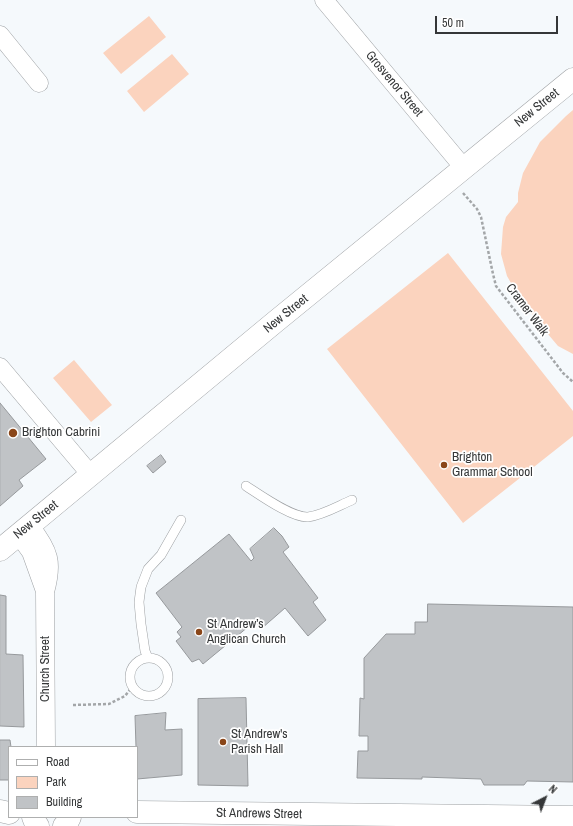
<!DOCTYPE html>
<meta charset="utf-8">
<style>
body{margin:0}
#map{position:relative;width:573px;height:826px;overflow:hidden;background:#f5f9fc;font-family:"Archivo Narrow",sans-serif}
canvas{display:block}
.legend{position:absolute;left:8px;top:746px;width:130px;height:72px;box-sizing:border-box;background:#fff;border:1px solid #aeafaf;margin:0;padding:5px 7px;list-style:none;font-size:12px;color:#353738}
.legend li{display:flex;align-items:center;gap:8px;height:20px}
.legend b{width:20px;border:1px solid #aeafaf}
.north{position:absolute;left:525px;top:778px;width:40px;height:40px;-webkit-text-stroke:3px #fff;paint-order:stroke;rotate:42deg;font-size:11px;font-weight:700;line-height:16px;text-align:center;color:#353738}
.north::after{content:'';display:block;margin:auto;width:14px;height:18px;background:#353738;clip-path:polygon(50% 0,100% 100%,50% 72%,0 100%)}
.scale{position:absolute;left:435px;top:16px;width:123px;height:18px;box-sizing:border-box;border:2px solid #353738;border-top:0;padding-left:5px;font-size:12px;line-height:14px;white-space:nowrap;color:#353738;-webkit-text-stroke:3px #fff;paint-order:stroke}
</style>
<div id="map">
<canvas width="573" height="826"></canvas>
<ul class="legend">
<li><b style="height:5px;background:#fff"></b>Road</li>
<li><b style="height:11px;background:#fbd3be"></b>Park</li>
<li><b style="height:11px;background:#c0c3c6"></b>Building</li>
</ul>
<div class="north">N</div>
<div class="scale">50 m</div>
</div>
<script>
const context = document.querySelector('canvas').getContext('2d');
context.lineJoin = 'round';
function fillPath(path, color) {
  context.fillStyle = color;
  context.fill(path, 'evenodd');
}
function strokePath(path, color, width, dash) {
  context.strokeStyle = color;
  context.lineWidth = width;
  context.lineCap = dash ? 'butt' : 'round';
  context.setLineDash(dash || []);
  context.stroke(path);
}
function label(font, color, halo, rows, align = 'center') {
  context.font = font + ' "Archivo Narrow",sans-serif';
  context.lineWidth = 3.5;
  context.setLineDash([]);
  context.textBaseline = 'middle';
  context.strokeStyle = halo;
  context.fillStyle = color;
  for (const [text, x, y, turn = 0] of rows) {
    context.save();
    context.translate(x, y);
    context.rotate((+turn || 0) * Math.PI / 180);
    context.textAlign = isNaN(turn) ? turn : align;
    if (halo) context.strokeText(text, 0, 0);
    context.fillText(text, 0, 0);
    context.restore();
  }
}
const green = new Path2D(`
 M 149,16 L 166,37 L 121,74 L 103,53 Z
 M 172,54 L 189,74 L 144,112 L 127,91 Z
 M 573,110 L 573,354 L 558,346 L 536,320 L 515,290 L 507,276 L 501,254 L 503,227 L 506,217 L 518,202 L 518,193 L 523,173 L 540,142 L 566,116 Z
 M 448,253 L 573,411 L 573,436 L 463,523 L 327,349 Z
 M 74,360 L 112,405 L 91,422 L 53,378 Z`);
const building = new Path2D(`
 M 0,403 L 46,459 L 19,480 L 23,486 L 0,506 Z
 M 161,455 L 166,462 L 153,473 L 147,466 Z
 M 274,528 L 282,536 L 289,547 L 283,552 L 318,598 L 313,602 L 326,620 L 308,636 L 285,608 L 261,629 L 254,622 L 203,664 L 199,659 L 192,662 L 176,641 L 181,637 L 177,632 L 182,627 L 156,593 L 229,534 L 251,561 L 254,558 L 250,549 Z
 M 0,595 L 6,596 L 6,654 L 23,655 L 24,727 L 0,726 Z
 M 428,604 L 573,607 L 573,782 L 527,781 L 524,785 L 484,785 L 481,779 L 422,777 L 422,779 L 357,778 L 358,751 L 368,751 L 368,736 L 359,736 L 360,698 L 364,699 L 364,658 L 386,634 L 415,634 L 415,622 L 427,622 Z
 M 246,698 L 248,786 L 198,785 L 198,699 Z
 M 166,713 L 165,730 L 182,729 L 182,775 L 137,779 L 137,747 L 136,747 L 135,716 Z
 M 0,740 L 10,740 L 11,747 L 9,747 L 9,780 L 0,780 Z`);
const path = new Path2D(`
 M 463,193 L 477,209 L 481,217 L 493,274 L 496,286 L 563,373 L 573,382
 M 73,705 L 109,704 L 125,696 L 132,687`);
const service = new Path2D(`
 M 246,486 C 260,495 292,518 308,517 C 323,515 338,506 352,500
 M130 677a19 19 0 1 1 38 0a19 19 0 1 1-38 0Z
 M 148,658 L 145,651 L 141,624 L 139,602 L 141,587 L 148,569 L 161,555 L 181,520`);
const minor = new Path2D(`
 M 324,0 L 464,168
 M 0,35 L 39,83
 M 0,367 L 91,475
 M 30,525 C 48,552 54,559 45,592 L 46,747
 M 18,534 L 31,552 L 45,591`);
const tertiary = new Path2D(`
 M 0,811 L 9,813
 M 137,812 L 573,817
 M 33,817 L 35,822 L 38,826
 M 64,826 L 67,823 L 70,817`);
const secondary = new Path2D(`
 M 0,550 L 275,322 L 573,79`);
const markers = [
 [13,433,5,"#8a4619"],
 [444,465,4,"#8a4619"],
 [199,632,4,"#8a4619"],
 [223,742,4,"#8a4619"]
];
const streetNames = [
 ["Grosvenor Street",394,84,50],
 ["New Street",537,108,-39],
 ["Cramer Walk",527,310,53],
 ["New Street",286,314,-39],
 ["New Street",36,520,-39],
 ["Church Street",46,669,-90],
 ["St Andrews Street",259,814,1]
];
const poiNames = [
 ["Brighton Cabrini",22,433],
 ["Brighton",452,458],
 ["Grammar School",452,473],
 ["St Andrew’s",207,625],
 ["Anglican Church",207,640],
 ["St Andrew's",231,735],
 ["Parish Hall",231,750]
];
fillPath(green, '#fbd3be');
fillPath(building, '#c0c3c6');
strokePath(building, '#96999c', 1);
strokePath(service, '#9da0a3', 10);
strokePath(minor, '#9da0a3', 19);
strokePath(tertiary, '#9da0a3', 23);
strokePath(secondary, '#9da0a3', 23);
strokePath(path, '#a3a6a8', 2.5, [3, 2]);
strokePath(service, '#fff', 9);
strokePath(minor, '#fff', 18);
strokePath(tertiary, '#fff', 22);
strokePath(secondary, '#fff', 22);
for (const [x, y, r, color] of markers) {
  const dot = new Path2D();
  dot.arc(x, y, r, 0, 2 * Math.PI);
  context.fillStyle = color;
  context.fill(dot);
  strokePath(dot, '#fff', 1.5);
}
label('13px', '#353738', '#fff', streetNames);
label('13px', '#353738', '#fff', poiNames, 'left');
</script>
